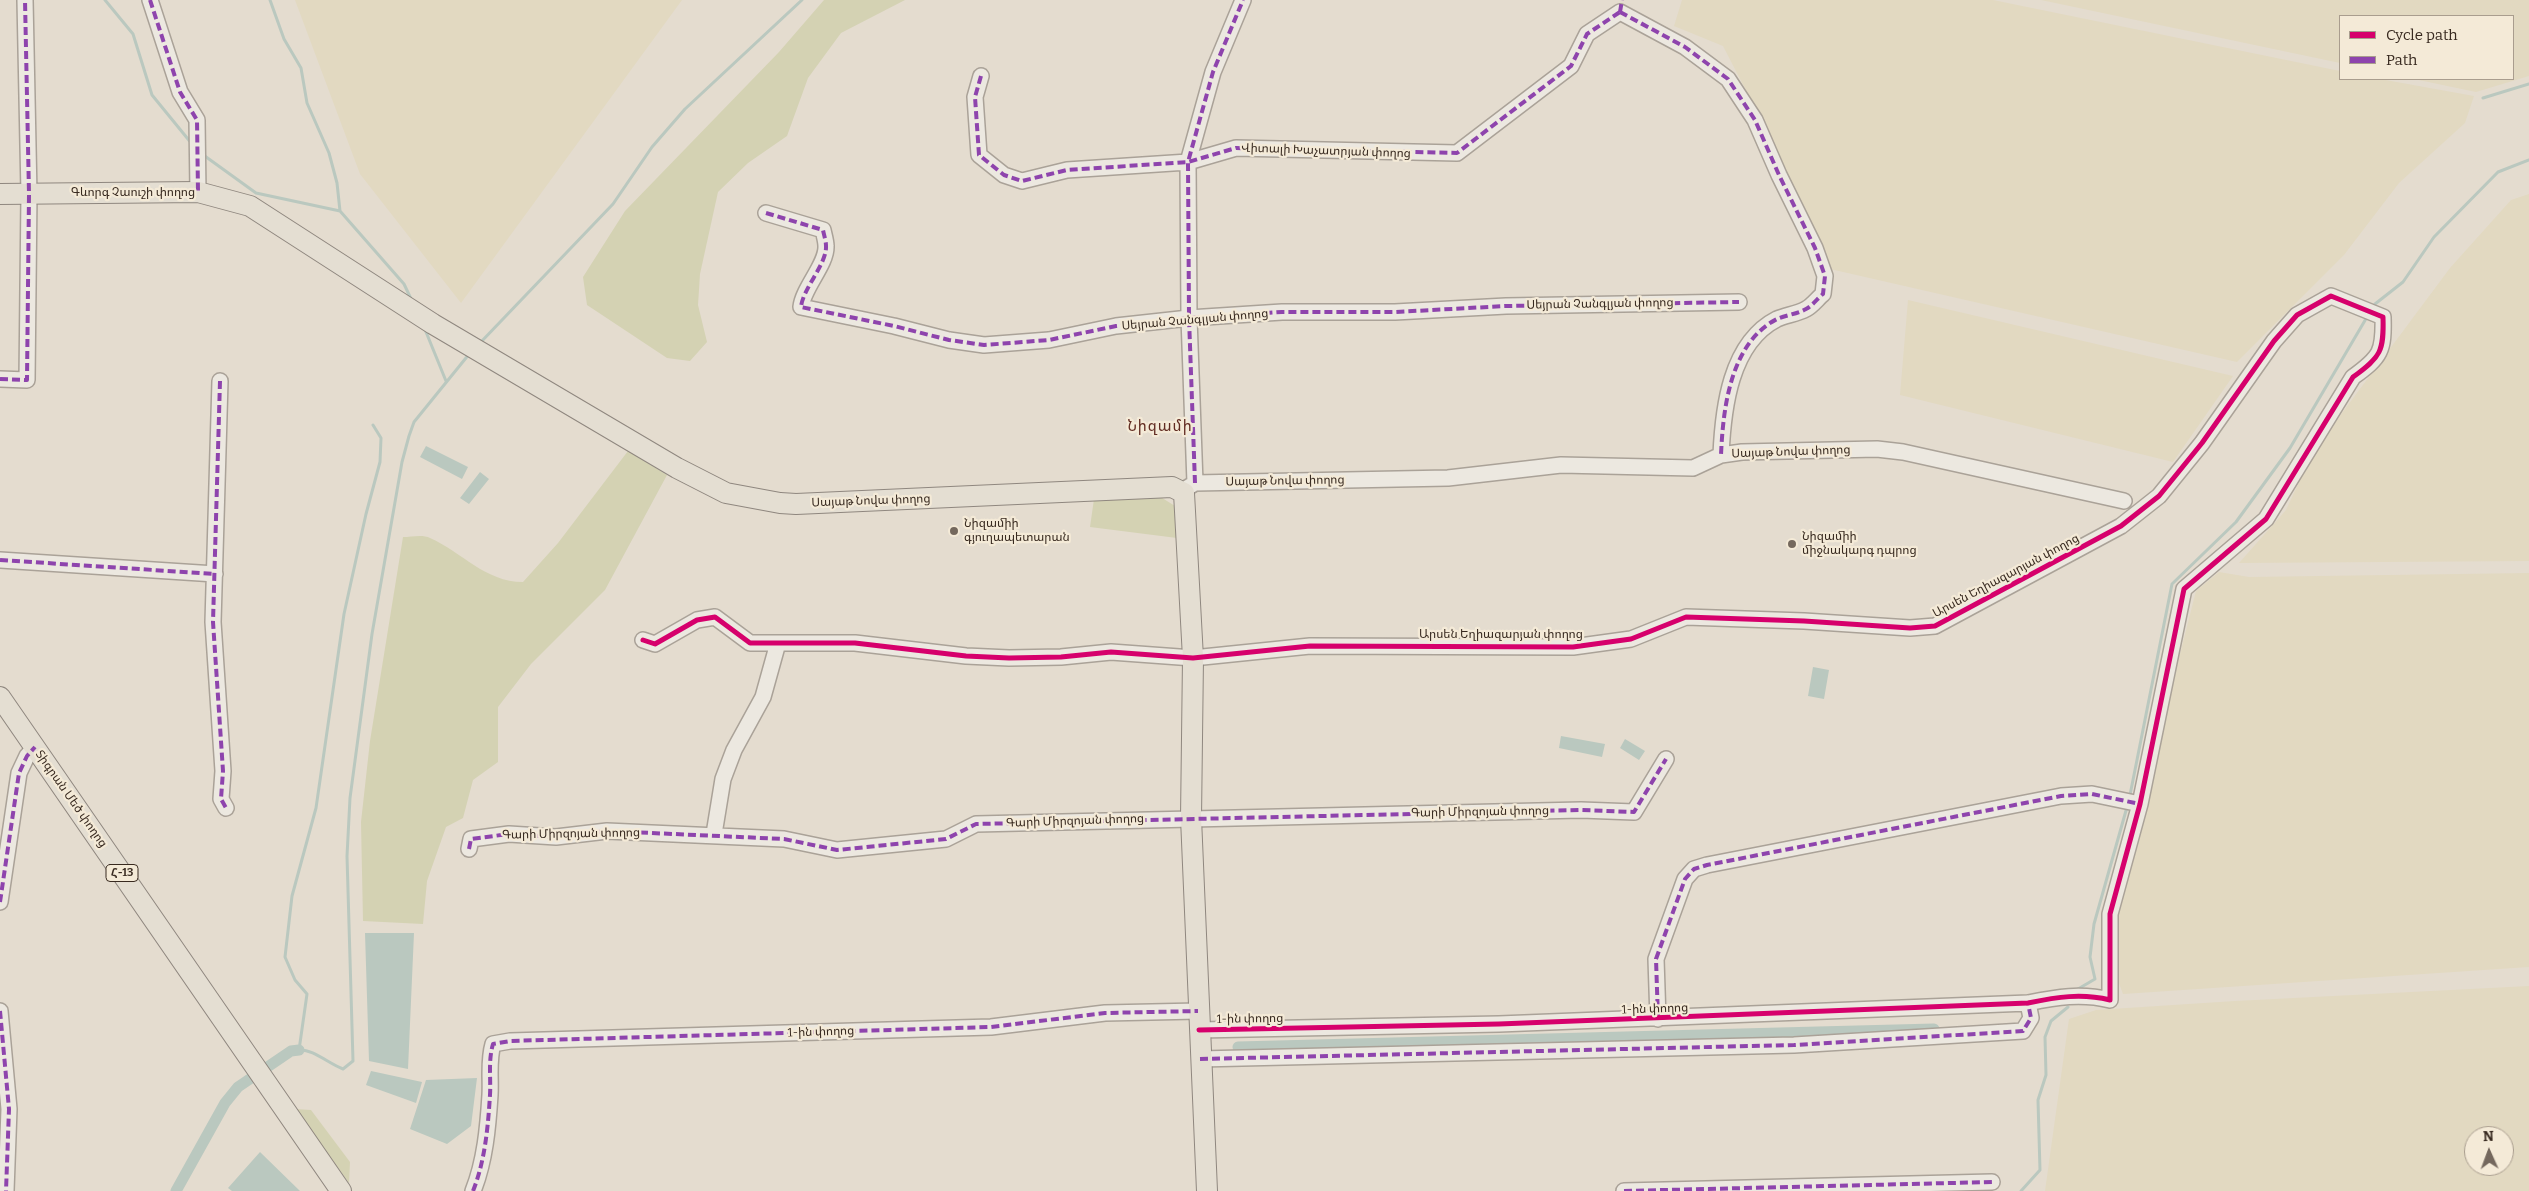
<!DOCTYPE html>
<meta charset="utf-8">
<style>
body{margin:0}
#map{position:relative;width:2529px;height:1191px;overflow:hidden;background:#e4dccf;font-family:Bitter,serif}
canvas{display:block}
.legend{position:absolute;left:2339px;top:15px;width:175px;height:65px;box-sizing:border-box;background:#f4ead7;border:1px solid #a99d8e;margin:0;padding:6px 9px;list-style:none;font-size:15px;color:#382a20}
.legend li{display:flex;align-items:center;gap:10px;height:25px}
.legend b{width:25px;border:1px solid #a99d8e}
.north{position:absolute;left:2464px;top:1126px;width:50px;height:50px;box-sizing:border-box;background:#f4ead7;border:1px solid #a99d8e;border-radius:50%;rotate:358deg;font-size:14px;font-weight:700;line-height:20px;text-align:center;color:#382a20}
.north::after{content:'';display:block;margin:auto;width:18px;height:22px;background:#74685d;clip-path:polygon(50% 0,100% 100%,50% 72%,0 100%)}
</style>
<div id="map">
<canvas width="2529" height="1191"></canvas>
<ul class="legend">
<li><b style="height:6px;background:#d6006c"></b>Cycle path</li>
<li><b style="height:6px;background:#8e44ad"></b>Path</li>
</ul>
<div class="north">N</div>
</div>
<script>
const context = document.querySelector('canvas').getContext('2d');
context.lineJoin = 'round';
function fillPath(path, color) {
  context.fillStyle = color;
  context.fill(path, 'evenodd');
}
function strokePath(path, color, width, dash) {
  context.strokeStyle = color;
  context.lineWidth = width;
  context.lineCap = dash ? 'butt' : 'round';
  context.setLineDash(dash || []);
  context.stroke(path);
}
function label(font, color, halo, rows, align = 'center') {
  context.font = font + ' Bitter,"Noto Sans Armenian",serif';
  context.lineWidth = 4.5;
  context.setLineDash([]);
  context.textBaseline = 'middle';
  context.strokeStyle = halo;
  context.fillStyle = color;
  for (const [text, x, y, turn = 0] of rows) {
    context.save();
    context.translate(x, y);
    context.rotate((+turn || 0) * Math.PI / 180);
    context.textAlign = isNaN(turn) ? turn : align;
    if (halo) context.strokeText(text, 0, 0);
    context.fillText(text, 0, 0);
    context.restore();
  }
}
const farmland = new Path2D(`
 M 295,0 L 682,0 L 461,303 L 360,174 Z
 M 1682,0 L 1993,0 L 2340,71 L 2340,79 L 2380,79 L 2474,96 L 2465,123 L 2399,183 L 2344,255 L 2237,362 L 1830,269 L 1754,106 L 1723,46 L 1674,26 Z
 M 2041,0 L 2529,0 L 2529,76 L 2476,92 L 2414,79 L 2513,79 L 2513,16 L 2340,16 L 2340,63 Z
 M 2529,194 L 2529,561 L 2239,563 L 2286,510 L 2313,452 L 2450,268 L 2511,200 Z
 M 1908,300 L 2233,376 L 2173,462 L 1900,395 Z
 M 2219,572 L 2249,577 L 2529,573 L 2529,967 L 2123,994 L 2113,967 L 2120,904 L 2158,741 L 2196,591 Z
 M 2529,986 L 2529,1191 L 2045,1191 L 2069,1019 L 2096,1010 L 2235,1001 ZM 2474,1136 L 2504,1136 L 2504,1166 L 2474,1166 Z`);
const green = new Path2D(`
 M 824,0 L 905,0 L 841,33 L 808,78 L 787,136 L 748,163 L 718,192 L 700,274 L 698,305 L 707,342 L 690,361 L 667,358 L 587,305 L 583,277 L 625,211 L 779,52 Z
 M 628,451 L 667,475 L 605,590 L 531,664 L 498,707 L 498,762 L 473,780 L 463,818 L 446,827 L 427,881 L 423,924 L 363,921 L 361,822 L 370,741 L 403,537 C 411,537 423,534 430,538 C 462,552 485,582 523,582 L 558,543 Z
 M 1159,496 L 1175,506 L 1177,538 L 1090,527 L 1094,499 Z
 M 295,1109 L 311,1110 L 350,1162 L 349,1183 Z`);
const water = new Path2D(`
 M 426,446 L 468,467 L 462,479 L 420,457 Z
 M 480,472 L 489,479 L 469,504 L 460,498 Z
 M 1813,667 L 1829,670 L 1824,699 L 1808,696 Z
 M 1561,736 L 1605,744 L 1602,757 L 1559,748 Z
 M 1625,739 L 1645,751 L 1639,760 L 1620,748 Z
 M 365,933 L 414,933 L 408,1069 L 369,1061 Z
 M 371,1071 L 422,1082 L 416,1103 L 366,1085 Z
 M 477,1078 L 471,1126 L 447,1144 L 410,1129 L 426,1080 Z
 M 260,1152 L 300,1191 L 232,1191 L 228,1188 Z`);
const stream = new Path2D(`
 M 105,0 L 133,34 L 152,95 L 192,144
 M 270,0 L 284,39 L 301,68 L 307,103 L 329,153 L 337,183 L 340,211
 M 2483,98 L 2529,84
 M 202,154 L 256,193 L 340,211 L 404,284 L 412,301
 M 2375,304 L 2403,282 L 2434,237 L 2498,172 L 2529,160
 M 424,327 L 446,381
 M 480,343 L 613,204 L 652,147 L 685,109 L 802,0
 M 373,425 L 381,438 L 380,462 L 366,514 L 344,614 L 316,808 L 292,896 L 285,957 L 295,980 L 307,994 L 299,1050 C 313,1049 329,1064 343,1069 L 353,1061 L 347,856 L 350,798 L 372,634 L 402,462 L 409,436 L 414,422 L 470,353
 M 2130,795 L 2172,584 L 2236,522 L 2290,448 L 2367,317
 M 2078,989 L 2095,979 L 2090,957 L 2094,924 L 2127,807
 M 2021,1191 L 2040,1170 L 2038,1100 L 2046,1075 L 2045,1037 L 2051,1021 L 2068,1007`);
const canal = new Path2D(`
 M 1238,1047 L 1934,1029
 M 176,1191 L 225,1103 L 238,1087 L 291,1051 L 299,1050`);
const minor = new Path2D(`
 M 150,0 L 180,92 L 197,120 L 198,192
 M 1620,12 L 1685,47 L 1728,79 L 1755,120 L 1779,175 L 1815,248 L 1825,276 L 1823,294 C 1818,298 1812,306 1806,309 C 1797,314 1786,315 1777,319 C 1730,343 1723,409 1721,455
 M 981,76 L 975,97 L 979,155 L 1004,175 L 1022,181 L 1067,170 L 1188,162 L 1236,148 L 1457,153 L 1571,66 L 1587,34 L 1620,12
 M 766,213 L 823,230 C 824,235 826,241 826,246 C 827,264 803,288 801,307 L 894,326 L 949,340 L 984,345 L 1049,340 L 1116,326 L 1189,318 L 1282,312 L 1395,312 L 1506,306 L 1739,302
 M 0,379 L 27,380 L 29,194 L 25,0
 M 220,381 L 213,622 L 223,771 L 221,799 L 226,808
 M 1195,483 L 1189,318 L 1188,162 L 1213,72 L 1243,0
 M 1184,493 L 1187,488 L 1195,483 L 1448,478 L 1561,465 L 1693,468 L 1721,455 L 1742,452 L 1877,449 L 1903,452 L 2124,501
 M 0,560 L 215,574
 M 643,640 L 655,644 L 697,620 L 715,617 L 750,643 L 855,643 L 966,656 L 1009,658 L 1061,657 L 1111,652 L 1193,658 L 1310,646 L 1573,647 L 1631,639 L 1686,617 L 1804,621 L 1910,628 L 1935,626 L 2121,526 L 2159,496 L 2202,443 L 2274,341 L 2297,315 L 2331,296 L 2383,317 C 2384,351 2381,357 2353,377 L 2266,519 L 2184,589 L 2140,804 L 2110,914 L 2110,1000 C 2081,993 2057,997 2028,1003 L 1499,1024 L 1199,1030
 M 714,834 L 723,779 L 734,750 L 763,697 L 778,643
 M 469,849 L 471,839 L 509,834 L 556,837 L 607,831 L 784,839 L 837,850 L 946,839 L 976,824 L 1581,810 L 1634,812 L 1666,759
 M 0,902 L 19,773 L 27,756 L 35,747
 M 0,1011 L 9,1109 L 6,1191
 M 1658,1019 L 1656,959 L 1685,879 L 1694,869 L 1707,865 L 2061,796 L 2092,794 L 2140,804
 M 1200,1059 L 1794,1045 L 2023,1031 L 2031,1018 L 2028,1003
 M 473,1191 C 485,1161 488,1127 490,1095 C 491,1078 488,1061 493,1044 L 510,1041 L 991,1027 L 1105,1013 L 1198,1011
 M 1624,1191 L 1992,1182`);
const major = new Path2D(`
 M 0,194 L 198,192 L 250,206 L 433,324 L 677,468 L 726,493 L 780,503 L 796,504 L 1172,487 L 1184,493 L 1193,658 L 1191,818 L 1207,1191
 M 0,697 L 341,1191`);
const quiet = new Path2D(`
 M 150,0 L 180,92 L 197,120 L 198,192
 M 1620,12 L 1685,47 L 1728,79 L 1755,120 L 1779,175 L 1815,248 L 1825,276 L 1823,294 C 1818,298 1812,306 1806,309 C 1797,314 1786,315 1777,319 C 1730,343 1723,409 1721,455
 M 1620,12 L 1622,0
 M 981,76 L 975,97 L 979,155 L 1004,175 L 1022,181 L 1067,170 L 1188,162 L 1236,148 L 1457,153 L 1571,66 L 1587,34 L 1620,12
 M 766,213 L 823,230 C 824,235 826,241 826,246 C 827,264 803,288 801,307 L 894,326 L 949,340 L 984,345 L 1049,340 L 1116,326 L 1189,318 L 1282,312 L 1395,312 L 1506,306 L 1739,302
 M 0,379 L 27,380 L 29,194 L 25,0
 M 220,381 L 213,622 L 223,771 L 221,799 L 226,808
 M 1195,483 L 1189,318 L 1188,162 L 1213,72 L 1243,0
 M 0,560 L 215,574
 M 469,849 L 471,839 L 509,834 L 556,837 L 607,831 L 784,839 L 837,850 L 946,839 L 976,824 L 1581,810 L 1634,812 L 1666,759
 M 0,902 L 19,773 L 27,756 L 35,747
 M 0,1011 L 9,1109 L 6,1191
 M 1658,1019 L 1656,959 L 1685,879 L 1694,869 L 1707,865 L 2061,796 L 2092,794 L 2140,804
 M 1200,1059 L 1794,1045 L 2023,1031 L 2031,1018 L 2028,1003
 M 473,1191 C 485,1161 488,1127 490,1095 C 491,1078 488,1061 493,1044 L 510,1041 L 991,1027 L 1105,1013 L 1198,1011
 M 1624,1191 L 1992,1182`);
const cycleway = new Path2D(`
 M 643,640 L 655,644 L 697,620 L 715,617 L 750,643 L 855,643 L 966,656 L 1009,658 L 1061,657 L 1111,652 L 1193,658 L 1310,646 L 1573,647 L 1631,639 L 1686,617 L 1804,621 L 1910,628 L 1935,626 L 2121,526 L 2159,496 L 2202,443 L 2274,341 L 2297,315 L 2331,296 L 2383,317 C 2384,351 2381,357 2353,377 L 2266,519 L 2184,589 L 2140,804 L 2110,914 L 2110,1000 C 2081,993 2057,997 2028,1003 L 1499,1024 L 1199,1030`);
const markers = [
 [954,531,5,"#74685d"],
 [1792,544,5,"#74685d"]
];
const shields = [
 [122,873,32]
];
const shieldNames = [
 ["Հ-13",122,873]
];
const streetNames = [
 ["Վիտալի Խաչատրյան փողոց",1326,151,2],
 ["Գևորգ Չաուշի փողոց",133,193],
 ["Սեյրան Չանգլյան փողոց",1600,304,-1],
 ["Սեյրան Չանգլյան փողոց",1195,320,-5],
 ["Սայաթ Նովա փողոց",1791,452,-2],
 ["Սայաթ Նովա փողոց",1285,481,-1],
 ["Սայաթ Նովա փողոց",871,501,-2],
 ["Արսեն Եղիազարյան փողոց",2006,576,-28],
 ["Արսեն Եղիազարյան փողոց",1501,635],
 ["Տիգրան Մեծ փողոց",71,799,55],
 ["Գարի Միրզոյան փողոց",1480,812,-1],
 ["Գարի Միրզոյան փողոց",1075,821,-2],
 ["Գարի Միրզոյան փողոց",571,834,-1],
 ["1-ին փողոց",1655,1009,-2],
 ["1-ին փողոց",1250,1019,-1],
 ["1-ին փողոց",821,1032,-2]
];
const poiNames = [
 ["Նիզամիի",964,524],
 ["գյուղապետարան",964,538],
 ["Նիզամիի",1802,537],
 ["միջնակարգ դպրոց",1802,551]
];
const quarterNames = [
 ["Նիզամի",1160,427]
];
fillPath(farmland, '#e2d9c1');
fillPath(green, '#d4d2b3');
fillPath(water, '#bac8bf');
strokePath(stream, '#bac8bf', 3);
strokePath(canal, '#bac8bf', 11);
strokePath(minor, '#aaa298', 18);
strokePath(major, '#8f877f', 22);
strokePath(minor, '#ece8e0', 15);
strokePath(major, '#e4ded2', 20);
strokePath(quiet, '#8e44ad', 4, [8, 4]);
strokePath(cycleway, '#d6006c', 5);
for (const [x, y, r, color] of markers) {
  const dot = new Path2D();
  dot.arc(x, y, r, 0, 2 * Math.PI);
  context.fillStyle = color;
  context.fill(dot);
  strokePath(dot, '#f4ead7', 2);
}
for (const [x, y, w] of shields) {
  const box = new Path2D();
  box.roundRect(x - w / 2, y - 8.5, w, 17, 4);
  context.fillStyle = '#f4ead7';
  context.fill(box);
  strokePath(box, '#382a20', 1);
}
label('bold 11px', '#382a20', null, shieldNames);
label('12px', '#382a20', '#f4ead7', streetNames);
label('12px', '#382a20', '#f4ead7', poiNames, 'left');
context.letterSpacing = '1px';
label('15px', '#622c22', '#f4ead7', quarterNames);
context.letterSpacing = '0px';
</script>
